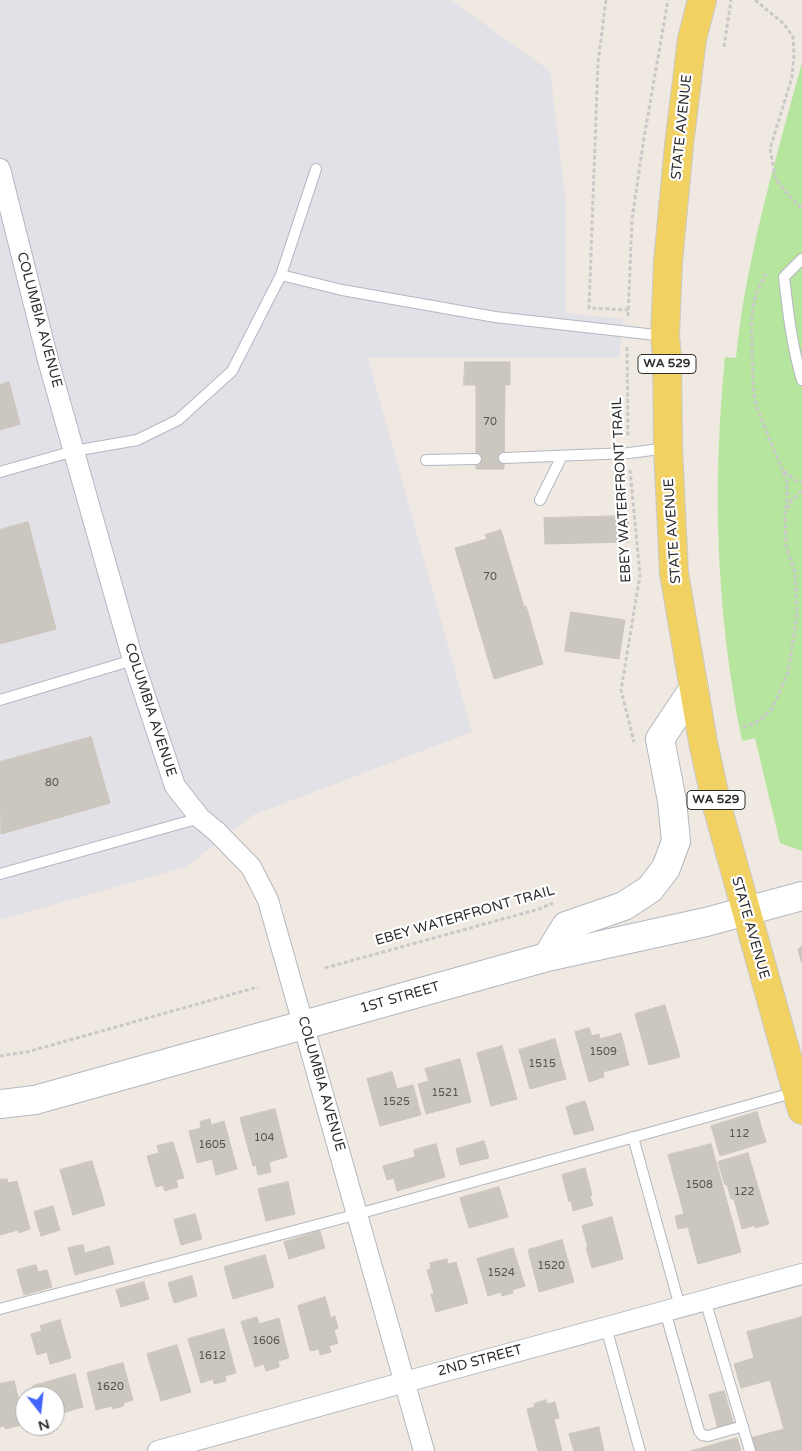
<!DOCTYPE html>
<style>
body{margin:0}
#map{position:relative;width:802px;height:1451px;overflow:hidden;background:#efe9e1;font-family:"Varela Round",sans-serif}
canvas{display:block}
.north{position:absolute;left:15px;top:1386px;width:50px;height:50px;box-sizing:border-box;background:#fff;border:1px solid #ababab;border-radius:50%;rotate:164deg;font-size:14px;font-weight:700;line-height:20px;text-align:center;color:#2e2e2e}
.north::after{content:'';display:block;margin:auto;width:18px;height:22px;background:#4264fb;clip-path:polygon(50% 0,100% 100%,50% 72%,0 100%)}
</style>
<div id="map">
<canvas width="802" height="1451"></canvas>
<div class="north">N</div>
</div>
<script>
const context = document.querySelector('canvas').getContext('2d');
context.lineJoin = 'round';
function fillPath(path, color) {
  context.fillStyle = color;
  context.fill(path, 'evenodd');
}
function strokePath(path, color, width, dash) {
  context.strokeStyle = color;
  context.lineWidth = width;
  context.lineCap = dash ? 'butt' : 'round';
  context.setLineDash(dash || []);
  context.stroke(path);
}
function label(font, color, halo, rows, align = 'center') {
  context.font = font + ' "Varela Round",sans-serif';
  context.lineWidth = 4.5;
  context.setLineDash([]);
  context.textBaseline = 'middle';
  context.strokeStyle = halo;
  context.fillStyle = color;
  for (const [text, x, y, turn = 0] of rows) {
    context.save();
    context.translate(x, y);
    context.rotate((+turn || 0) * Math.PI / 180);
    context.textAlign = isNaN(turn) ? turn : align;
    if (halo) context.strokeText(text, 0, 0);
    context.fillText(text, 0, 0);
    context.restore();
  }
}
const industrial = new Path2D(`
 M 0,0 L 451,0 L 550,71 L 566,202 L 566,313 L 623,319 L 619,358 L 368,358 L 472,732 L 253,815 L 186,867 L 0,920 Z`);
const green = new Path2D(`
 M 802,62 L 802,851 L 780,843 L 755,738 L 742,741 C 716,611 712,488 725,357 L 736,358 C 746,257 776,159 802,62 Z`);
const building = new Path2D(`
 M 465,362 L 510,362 L 510,385 L 505,385 L 504,469 L 476,469 L 476,385 L 464,385 Z
 M 9,382 L 20,424 L 0,430 L 0,385 Z
 M 628,516 L 629,542 L 545,544 L 544,518 Z
 M 28,522 L 56,629 L 0,644 L 0,530 Z
 M 501,530 L 524,607 L 526,606 L 543,664 L 494,679 L 455,548 L 487,539 L 485,535 Z
 M 571,612 L 625,620 L 619,659 L 565,651 Z
 M 91,737 L 110,803 L 1,834 L 0,762 Z
 M 802,946 L 802,963 L 798,950 Z
 M 665,1005 L 680,1057 L 649,1065 L 635,1014 Z
 M 589,1028 L 592,1036 L 599,1034 L 600,1039 L 621,1033 L 629,1065 L 603,1072 L 604,1077 L 589,1082 L 575,1032 Z
 M 555,1039 L 566,1079 L 530,1089 L 519,1050 Z
 M 502,1046 L 517,1099 L 491,1106 L 477,1053 Z
 M 460,1059 L 471,1102 L 426,1114 L 418,1084 L 429,1081 L 425,1069 Z
 M 392,1072 L 397,1089 L 413,1085 L 421,1115 L 380,1126 L 367,1079 Z
 M 585,1101 L 594,1130 L 574,1135 L 566,1107 Z
 M 275,1109 L 287,1157 L 269,1162 L 271,1172 L 258,1175 L 256,1165 L 253,1166 L 240,1118 Z
 M 757,1112 L 766,1142 L 720,1156 L 711,1126 Z
 M 210,1119 L 211,1125 L 224,1121 L 237,1169 L 216,1175 L 212,1159 L 197,1163 L 189,1131 L 201,1128 L 200,1122 Z
 M 484,1141 L 489,1158 L 460,1165 L 456,1149 Z
 M 173,1142 L 184,1178 L 176,1180 L 178,1187 L 165,1191 L 163,1185 L 156,1187 L 147,1156 L 159,1153 L 157,1146 Z
 M 436,1144 L 445,1177 L 397,1191 L 394,1178 L 387,1180 L 383,1166 L 415,1157 L 414,1150 Z
 M 711,1144 L 741,1252 L 698,1264 L 688,1227 L 678,1229 L 675,1216 L 684,1214 L 668,1155 Z
 M 748,1153 L 769,1224 L 755,1228 L 755,1225 L 742,1229 L 734,1199 L 731,1199 L 727,1184 L 725,1185 L 718,1162 Z
 M 92,1161 L 105,1205 L 73,1215 L 60,1170 Z
 M 585,1168 L 592,1195 L 590,1196 L 593,1205 L 573,1211 L 571,1201 L 569,1202 L 562,1175 Z
 M 7,1179 L 8,1183 L 17,1181 L 30,1229 L 19,1233 L 18,1230 L 0,1235 L 0,1180 Z
 M 288,1182 L 295,1214 L 266,1221 L 258,1189 Z
 M 499,1187 L 508,1217 L 469,1228 L 460,1198 Z
 M 53,1206 L 60,1230 L 41,1236 L 34,1212 Z
 M 195,1214 L 202,1239 L 181,1245 L 174,1220 Z
 M 612,1217 L 623,1259 L 592,1268 L 586,1248 L 588,1247 L 582,1226 Z
 M 320,1231 L 325,1248 L 289,1259 L 284,1242 Z
 M 562,1240 L 574,1282 L 539,1292 L 528,1250 Z
 M 83,1245 L 85,1253 L 109,1246 L 114,1264 L 75,1275 L 68,1248 Z
 M 513,1248 L 525,1286 L 512,1290 L 513,1293 L 502,1296 L 501,1292 L 488,1296 L 477,1259 Z
 M 265,1255 L 274,1287 L 233,1299 L 224,1267 Z
 M 447,1259 L 448,1264 L 456,1262 L 468,1303 L 436,1312 L 431,1294 L 434,1293 L 427,1270 L 431,1269 L 430,1263 Z
 M 36,1265 L 38,1272 L 47,1270 L 52,1287 L 24,1295 L 17,1270 Z
 M 192,1276 L 197,1296 L 174,1303 L 168,1283 Z
 M 144,1282 L 149,1299 L 121,1307 L 116,1290 Z
 M 325,1297 L 331,1318 L 335,1316 L 338,1328 L 334,1330 L 338,1343 L 329,1346 L 331,1352 L 320,1355 L 319,1349 L 310,1351 L 298,1306 Z
 M 257,1317 L 259,1324 L 279,1318 L 289,1358 L 278,1361 L 279,1367 L 266,1371 L 264,1364 L 255,1367 L 241,1322 Z
 M 802,1317 L 802,1450 L 797,1451 L 754,1451 L 750,1438 L 784,1429 L 770,1380 L 741,1388 L 734,1364 L 754,1358 L 747,1332 Z
 M 60,1320 L 71,1358 L 50,1364 L 47,1352 L 37,1355 L 31,1334 L 42,1331 L 40,1326 Z
 M 224,1329 L 236,1373 L 225,1376 L 226,1381 L 214,1384 L 213,1379 L 201,1383 L 188,1339 Z
 M 177,1345 L 191,1392 L 161,1401 L 147,1354 Z
 M 123,1363 L 133,1400 L 123,1403 L 124,1406 L 113,1409 L 112,1406 L 96,1410 L 87,1373 Z
 M 75,1374 L 83,1407 L 55,1415 L 55,1396 L 36,1396 L 33,1386 Z
 M 14,1381 L 25,1424 L 5,1429 L 5,1426 L 0,1427 L 0,1384 Z
 M 724,1391 L 734,1425 L 718,1429 L 709,1395 Z
 M 546,1400 L 547,1404 L 555,1402 L 559,1418 L 554,1419 L 562,1451 L 538,1451 L 527,1409 L 535,1407 L 534,1404 Z
 M 599,1427 L 604,1451 L 574,1451 L 569,1434 Z
 M 737,1438 L 741,1451 L 691,1451 Z`);
const path = new Path2D(`
 M 606,0 L 598,62 L 589,308 L 628,310
 M 755,0 L 784,24 L 793,37 L 794,54 L 792,77 L 770,149 L 776,180 L 794,201 L 802,209
 M 724,47 L 731,0
 M 628,316 L 632,219 L 644,138 L 668,0
 M 627,347 L 628,436
 M 630,470 L 640,575 L 621,690 L 634,742
 M 784,471 L 796,481 L 802,483
 M 787,509 L 792,500 L 802,490
 M 743,727 L 753,724 L 761,719 L 771,710 L 777,698 L 788,672 L 797,616 L 795,573 L 786,546 L 785,514 L 787,501 L 787,482 L 757,408 C 752,390 753,372 752,354 C 752,336 750,316 755,299 C 757,290 762,282 766,274
 M 325,968 L 539,909 L 553,903
 M 0,1056 L 27,1052 L 258,987`);
const lane = new Path2D(`
 M 802,259 L 784,277 C 788,312 792,347 802,380
 M 281,275 L 342,290 L 495,317 L 665,336
 M 504,458 L 629,453 L 667,448
 M 426,460 L 476,459
 M 0,472 L 74,451 L 137,440 L 178,420 L 232,371 L 281,275 L 316,169
 M 540,500 L 562,456
 M 0,700 L 133,660
 M 0,874 L 200,818
 M 633,1137 L 680,1307
 M 705,1300 L 750,1451
 M 0,1309 L 358,1214 L 796,1092
 M 665,1311 L 699,1431 L 702,1435 L 708,1436 L 743,1426
 M 606,1327 L 640,1451`);
const street = new Path2D(`
 M 0,169 L 48,360 L 133,660 L 175,786 L 200,818 L 217,832 L 251,867 L 268,900 L 424,1451
 M 158,1451 L 405,1382 L 802,1274`);
const secondary = new Path2D(`
 M 547,957 L 566,926 L 624,906 L 650,889 L 666,868 L 676,841 L 672,801 L 660,739 L 694,688
 M 0,1104 L 35,1100 L 547,957 L 706,922 L 802,896`);
const primary = new Path2D(`
 M 702,0 L 692,39 L 679,145 L 668,262 L 665,336 L 667,357 L 668,448 L 674,573 L 703,742 L 717,806 L 802,1110`);
const numberNames = [
 ["70",490,422],
 ["70",490,577],
 ["80",52,783],
 ["1509",603,1052],
 ["1515",542,1064],
 ["1521",445,1093],
 ["1525",396,1102],
 ["112",739,1134],
 ["104",264,1138],
 ["1605",212,1145],
 ["1508",699,1185],
 ["122",744,1192],
 ["1520",551,1266],
 ["1524",501,1273],
 ["1606",266,1341],
 ["1612",212,1356],
 ["1620",110,1387]
];
const shields = [
 [667,364,58],
 [716,800,58]
];
const shieldNames = [
 ["WA 529",667,364],
 ["WA 529",716,800]
];
const streetNames = [
 ["STATE AVENUE",682,127,-84],
 ["COLUMBIA AVENUE",39,320,75],
 ["EBEY WATERFRONT TRAIL",622,490,-93],
 ["STATE AVENUE",673,531,-94],
 ["COLUMBIA AVENUE",150,710,72],
 ["EBEY WATERFRONT TRAIL",465,916,-16],
 ["STATE AVENUE",750,928,74],
 ["1ST STREET",400,998,-16],
 ["COLUMBIA AVENUE",321,1084,74],
 ["2ND STREET",480,1361,-15]
];
fillPath(industrial, '#e3e1e8');
fillPath(green, '#b6e59e');
fillPath(building, '#cbc7bf');
strokePath(building, '#cbc5ba', 1);
strokePath(lane, '#b4b7c1', 12);
strokePath(street, '#b4b7c1', 22);
strokePath(secondary, '#b4b7c1', 30);
strokePath(primary, '#c9c9c9', 30);
strokePath(path, '#c9c9c9', 3, [4, 2.5]);
strokePath(lane, '#fff', 10);
strokePath(street, '#fff', 20);
strokePath(secondary, '#fff', 28);
strokePath(primary, '#f2d163', 28);
label('11px', '#555452', null, numberNames);
for (const [x, y, w] of shields) {
  const box = new Path2D();
  box.roundRect(x - w / 2, y - 9.5, w, 19, 4);
  context.fillStyle = '#fff';
  context.fill(box);
  strokePath(box, '#2e2e2e', 1);
}
label('bold 12px', '#2e2e2e', null, shieldNames);
label('14px', '#2e2e2e', '#fff', streetNames);
</script>
